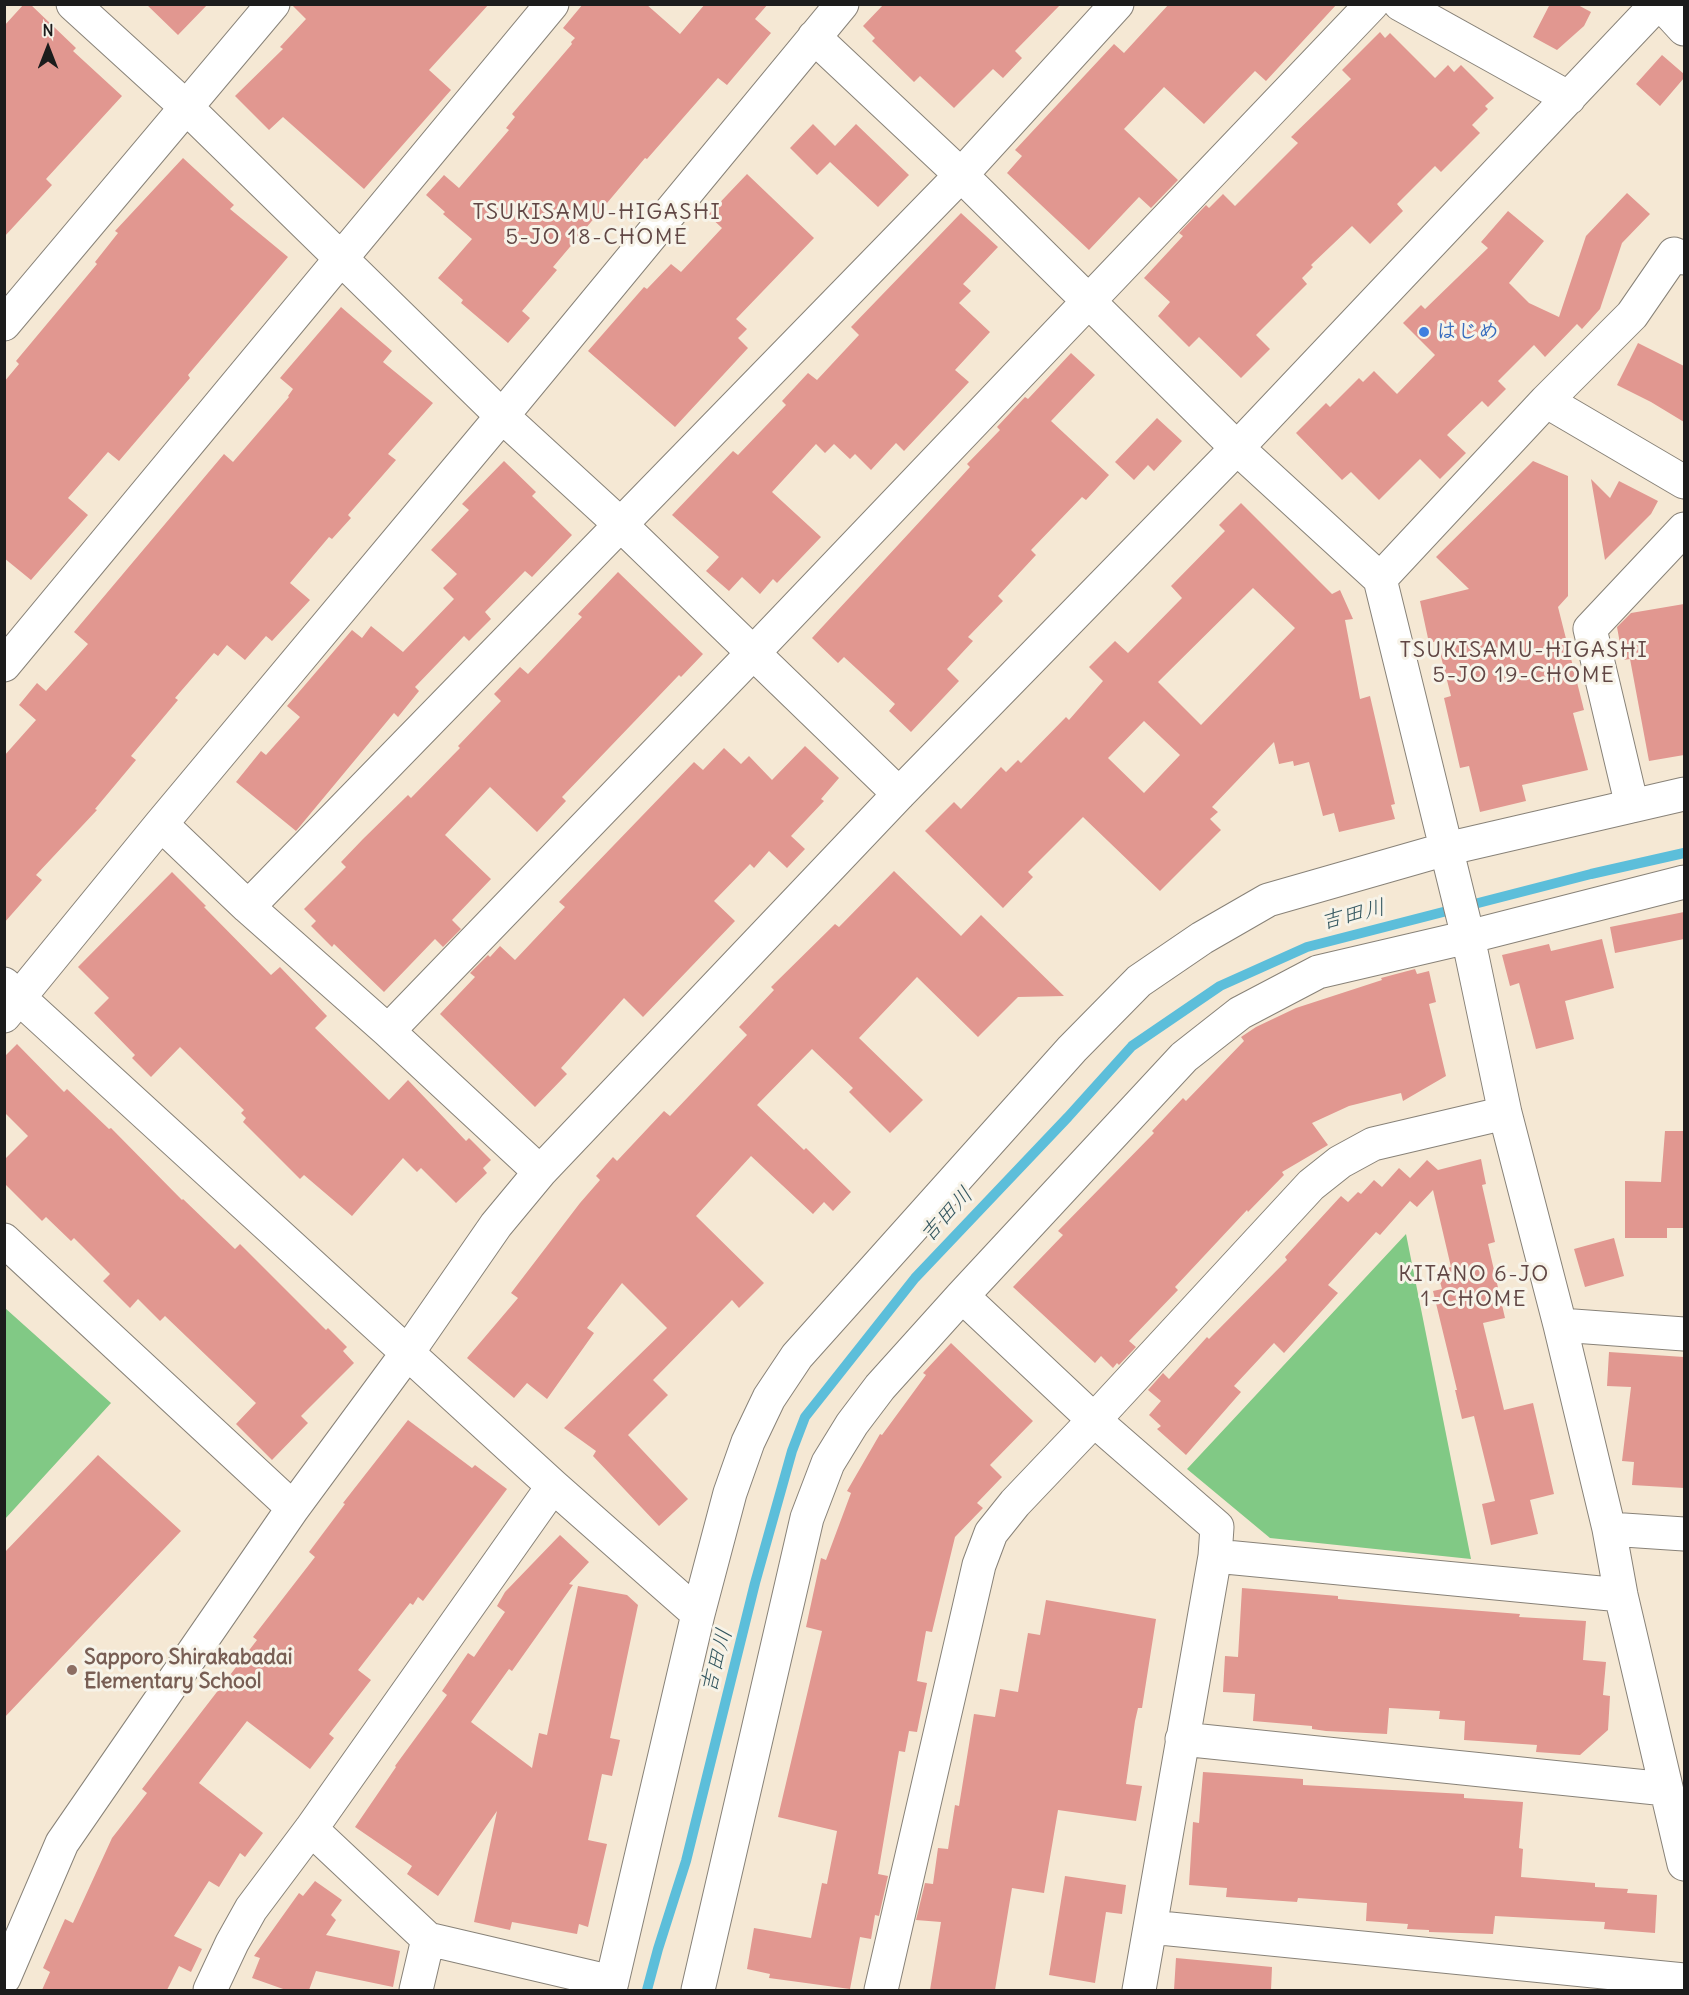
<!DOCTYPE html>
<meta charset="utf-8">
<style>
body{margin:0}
#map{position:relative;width:1689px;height:1995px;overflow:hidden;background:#f5e8d4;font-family:Delius,sans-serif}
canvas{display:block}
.frame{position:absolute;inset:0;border:6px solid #1c1c1c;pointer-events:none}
.north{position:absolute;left:18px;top:18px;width:60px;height:60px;-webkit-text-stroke:4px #f7f3e8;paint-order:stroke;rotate:0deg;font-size:16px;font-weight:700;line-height:24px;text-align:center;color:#1c1c1c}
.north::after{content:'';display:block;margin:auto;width:21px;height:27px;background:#1c1c1c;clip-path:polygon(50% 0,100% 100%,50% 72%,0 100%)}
</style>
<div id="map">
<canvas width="1689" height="1995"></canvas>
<div class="frame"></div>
<div class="north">N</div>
</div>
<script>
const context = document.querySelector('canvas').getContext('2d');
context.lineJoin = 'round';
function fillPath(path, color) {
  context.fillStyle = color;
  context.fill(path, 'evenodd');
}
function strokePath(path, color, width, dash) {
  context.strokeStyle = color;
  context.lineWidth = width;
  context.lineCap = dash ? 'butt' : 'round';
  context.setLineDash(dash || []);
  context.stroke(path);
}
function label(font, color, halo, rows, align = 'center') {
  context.font = font + ' Delius,"Klee One",sans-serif';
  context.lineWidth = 6;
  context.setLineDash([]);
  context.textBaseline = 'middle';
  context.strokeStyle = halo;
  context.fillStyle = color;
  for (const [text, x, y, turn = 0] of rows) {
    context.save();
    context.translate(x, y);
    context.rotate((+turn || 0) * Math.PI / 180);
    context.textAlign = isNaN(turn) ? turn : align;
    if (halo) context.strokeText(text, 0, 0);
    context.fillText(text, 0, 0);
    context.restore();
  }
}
const green = new Path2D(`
 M 1406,1234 L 1471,1559 L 1270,1538 L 1187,1469 Z
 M 5,1308 L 111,1403 L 5,1519 Z`);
const stream = new Path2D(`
 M 647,1990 L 658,1949 L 686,1861 L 755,1583 L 792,1451 L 805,1417 L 915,1278 L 1068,1117 L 1132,1046 L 1220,986 L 1307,947 L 1591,874 L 1684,853`);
const building = new Path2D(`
 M 24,4 L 30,4 L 76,48 L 73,51 L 122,96 L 46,179 L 52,185 L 4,237 L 4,26 Z
 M 146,4 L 208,4 L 178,35 Z
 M 291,4 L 489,4 L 429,70 L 451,90 L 364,189 L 283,117 L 269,130 L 235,96 L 283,49 L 280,47 L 306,19 Z
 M 583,4 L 646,4 L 680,34 L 705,4 L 768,4 L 755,19 L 771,33 L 727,85 L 718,78 L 647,159 L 645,158 L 553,267 L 557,270 L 522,311 L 530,318 L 508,343 L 461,303 L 463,300 L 438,278 L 472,239 L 443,214 L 445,212 L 426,195 L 444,175 L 459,188 L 509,130 L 506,128 L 515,117 L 512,114 L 572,44 L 571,42 L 575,38 L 563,28 Z
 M 884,4 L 1061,4 L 1015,51 L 1022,58 L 1003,78 L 993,69 L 954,108 L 920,76 L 914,82 L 872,41 L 875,38 L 863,26 Z
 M 1169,4 L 1337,4 L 1266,81 L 1255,71 L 1204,124 L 1164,87 L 1124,129 L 1178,180 L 1151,208 L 1139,197 L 1089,250 L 1007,173 L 1022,156 L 1015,150 L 1114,44 L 1124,53 Z
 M 1550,4 L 1576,4 L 1591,12 L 1584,26 L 1557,50 L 1533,37 Z
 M 1380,32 L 1385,38 L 1390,33 L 1435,78 L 1448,65 L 1454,72 L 1461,65 L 1494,98 L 1485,106 L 1488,109 L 1472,125 L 1480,133 L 1441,172 L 1435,166 L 1397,204 L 1403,211 L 1370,244 L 1352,226 L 1311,265 L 1313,267 L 1302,278 L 1307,284 L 1256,335 L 1270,349 L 1241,378 L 1199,337 L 1189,347 L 1158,316 L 1170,302 L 1144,278 L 1183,236 L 1179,233 L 1206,205 L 1209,208 L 1223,194 L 1235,206 L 1298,143 L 1291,137 L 1351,79 L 1342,70 Z
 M 1662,55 L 1684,74 L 1684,78 L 1660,106 L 1636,84 Z
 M 813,124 L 835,146 L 856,124 L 909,175 L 878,207 L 830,162 L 817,175 L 790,148 Z
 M 183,158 L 234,205 L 230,209 L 288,257 L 188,375 L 190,378 L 119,461 L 108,452 L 68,498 L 88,515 L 31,580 L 4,558 L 4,382 L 19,364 L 16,361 L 97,264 L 95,262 L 118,233 L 115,231 Z
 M 747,174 L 814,238 L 736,319 L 747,329 L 738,338 L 748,348 L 675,427 L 588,351 L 644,287 L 647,289 L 671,264 L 681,272 L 722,228 L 708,215 Z
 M 1627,193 L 1650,214 L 1622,243 L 1600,309 L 1582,329 L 1577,324 L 1545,357 L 1534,345 L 1498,381 L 1506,389 L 1488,407 L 1482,401 L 1447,435 L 1466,453 L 1440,479 L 1420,459 L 1379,500 L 1351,472 L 1342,480 L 1296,433 L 1326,403 L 1330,407 L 1359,378 L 1363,382 L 1374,371 L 1397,394 L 1435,355 L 1403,323 L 1421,305 L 1425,309 L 1488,248 L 1481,242 L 1508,211 L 1544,241 L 1509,283 L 1529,303 L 1559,317 L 1586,236 Z
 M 961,213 L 998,247 L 963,284 L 971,291 L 959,303 L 990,332 L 955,370 L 969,382 L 904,451 L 896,443 L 871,470 L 855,454 L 850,459 L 834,444 L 825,453 L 816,444 L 772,492 L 821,537 L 777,583 L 773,579 L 760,594 L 742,577 L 729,591 L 706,571 L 719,557 L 672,515 L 733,451 L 738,455 L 786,405 L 782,401 L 808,373 L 817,380 L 859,335 L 851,327 Z
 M 341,307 L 392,351 L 383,362 L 433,403 L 388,454 L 396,460 L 348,515 L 351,518 L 332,539 L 329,537 L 290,583 L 310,600 L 272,641 L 266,636 L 245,660 L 227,645 L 218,656 L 214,653 L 175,698 L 178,700 L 131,756 L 136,760 L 95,809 L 97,810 L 36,875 L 42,880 L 4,923 L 4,756 L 36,720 L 19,705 L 37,683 L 46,691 L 88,644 L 74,632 L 224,454 L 233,462 L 289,397 L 288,396 L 293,389 L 280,378 Z
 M 1638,343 L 1684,366 L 1684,422 L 1651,402 L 1617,385 Z
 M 1071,353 L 1095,375 L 1051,421 L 1109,475 L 1086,500 L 1082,497 L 1031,550 L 1036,555 L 998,596 L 1003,601 L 968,637 L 973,641 L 947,669 L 959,681 L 911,732 L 889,711 L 895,704 L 844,657 L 838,663 L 812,638 L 960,478 L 970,467 L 967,464 L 1000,430 L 997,427 L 1025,397 L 1028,399 Z
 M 1157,418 L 1182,441 L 1154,471 L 1148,465 L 1134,480 L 1115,462 Z
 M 504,461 L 536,492 L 532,496 L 572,535 L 532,577 L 525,571 L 485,612 L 491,619 L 469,641 L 464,636 L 415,687 L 419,691 L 398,717 L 394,713 L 296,831 L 236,782 L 261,751 L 266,755 L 300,717 L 287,706 L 352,630 L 362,638 L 371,626 L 403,652 L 454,599 L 443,588 L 457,574 L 431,550 L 469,510 L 462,504 Z
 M 1533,461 L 1568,476 L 1568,596 L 1558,607 L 1584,710 L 1573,713 L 1588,770 L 1522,785 L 1526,801 L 1480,812 L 1469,766 L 1460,768 L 1444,698 L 1451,696 L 1437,641 L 1429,643 L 1420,601 L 1469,589 L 1436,557 Z
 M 1591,479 L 1610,498 L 1619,481 L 1658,501 L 1651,514 L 1605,560 Z
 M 1241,503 L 1332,594 L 1340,590 L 1353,619 L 1345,620 L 1360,699 L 1370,696 L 1395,804 L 1391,805 L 1395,819 L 1339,832 L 1334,813 L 1323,816 L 1309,762 L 1294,766 L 1293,761 L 1279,764 L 1274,742 L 1212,807 L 1218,812 L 1210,819 L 1221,830 L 1160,891 L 1083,817 L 1028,872 L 1033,877 L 1003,908 L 925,831 L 954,802 L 961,809 L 1001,767 L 1006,772 L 1018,760 L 1021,763 L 1066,717 L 1069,720 L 1103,681 L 1089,667 L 1115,641 L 1128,653 L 1182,598 L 1171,586 L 1225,531 L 1219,525 ZM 1253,588 L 1295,628 L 1201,725 L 1158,682 ZM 1144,721 L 1180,755 L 1144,793 L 1108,758 Z
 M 618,572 L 703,654 L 681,677 L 679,675 L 562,797 L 566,801 L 537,832 L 490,787 L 445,835 L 491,879 L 452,920 L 461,929 L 443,947 L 435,939 L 384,992 L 334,944 L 332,947 L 311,926 L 316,921 L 304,909 L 346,867 L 341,862 L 363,839 L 408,795 L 411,798 L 460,748 L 458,746 L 501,701 L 494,694 L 520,667 L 528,674 L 582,617 L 578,614 Z
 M 1684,604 L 1684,755 L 1649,761 L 1630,659 L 1623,660 L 1617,627 L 1631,613 Z
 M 805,746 L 839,778 L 821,799 L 824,801 L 791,836 L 805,849 L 787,868 L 769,851 L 754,868 L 750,864 L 714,901 L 735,921 L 643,1017 L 624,998 L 561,1068 L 567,1074 L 535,1107 L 440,1014 L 475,977 L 470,973 L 488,955 L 490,957 L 500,946 L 515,960 L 565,907 L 559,902 L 694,762 L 703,770 L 724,748 L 741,764 L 749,756 L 772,780 Z
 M 894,871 L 961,936 L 981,915 L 1064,996 L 1018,997 L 978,1037 L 917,977 L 859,1038 L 923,1100 L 890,1133 L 849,1092 L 853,1088 L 812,1049 L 757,1105 L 804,1150 L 806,1148 L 851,1192 L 833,1211 L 824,1202 L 813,1214 L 751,1156 L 696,1216 L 764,1283 L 739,1308 L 732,1300 L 653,1380 L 668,1395 L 628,1435 L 688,1499 L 659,1526 L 593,1456 L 596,1451 L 564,1428 L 667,1328 L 622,1283 L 587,1328 L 594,1333 L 547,1399 L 527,1383 L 514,1398 L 467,1358 L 518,1298 L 511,1293 L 580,1203 L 600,1180 L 596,1176 L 613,1157 L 617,1161 L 664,1111 L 670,1116 L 747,1035 L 739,1027 L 774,990 L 771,987 L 835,924 L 839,927 Z
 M 172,872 L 206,906 L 204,907 L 271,975 L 280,967 L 327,1016 L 315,1028 L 389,1100 L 408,1080 L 466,1141 L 469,1138 L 491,1160 L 483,1168 L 487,1173 L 456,1203 L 421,1168 L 417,1172 L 403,1158 L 352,1216 L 304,1175 L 300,1179 L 243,1122 L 246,1118 L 241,1113 L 244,1110 L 180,1047 L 151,1077 L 132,1058 L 135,1055 L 94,1013 L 109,998 L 78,967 Z
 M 1684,912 L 1684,939 L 1615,953 L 1610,927 Z
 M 1602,939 L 1614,988 L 1565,1001 L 1574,1039 L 1536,1049 L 1519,983 L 1510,986 L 1502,955 L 1549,944 L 1551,951 Z
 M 1415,969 L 1417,974 L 1429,971 L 1436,1002 L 1429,1004 L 1446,1076 L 1403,1101 L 1401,1093 L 1349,1106 L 1312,1123 L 1328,1145 L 1282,1172 L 1284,1175 L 1248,1212 L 1247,1210 L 1175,1287 L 1178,1290 L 1129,1341 L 1136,1347 L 1119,1365 L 1117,1363 L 1113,1368 L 1101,1356 L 1095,1363 L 1013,1287 L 1063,1235 L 1058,1231 L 1154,1133 L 1152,1131 L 1183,1098 L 1186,1101 L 1244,1041 L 1241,1037 L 1256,1027 L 1296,1008 L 1382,980 L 1381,978 Z
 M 17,1044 L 64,1092 L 67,1089 L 109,1129 L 111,1128 L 182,1200 L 183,1199 L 235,1249 L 240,1244 L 326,1330 L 328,1328 L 347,1347 L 343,1351 L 354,1363 L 301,1416 L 308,1423 L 272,1460 L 236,1424 L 256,1403 L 165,1316 L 160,1321 L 138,1299 L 130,1308 L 103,1281 L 110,1274 L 74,1238 L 71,1241 L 46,1217 L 42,1221 L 4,1183 L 4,1160 L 28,1136 L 4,1112 L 4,1057 Z
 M 1665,1131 L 1684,1131 L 1684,1228 L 1667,1228 L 1667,1238 L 1625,1238 L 1625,1181 L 1661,1182 Z
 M 1481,1159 L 1486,1184 L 1482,1185 L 1495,1242 L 1488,1244 L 1505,1318 L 1483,1323 L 1504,1410 L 1533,1403 L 1554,1494 L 1530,1500 L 1538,1534 L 1491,1545 L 1482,1504 L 1495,1501 L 1474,1416 L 1462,1419 L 1455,1390 L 1457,1390 L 1433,1291 L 1442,1289 L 1437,1271 L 1451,1267 L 1433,1190 L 1417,1207 L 1410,1201 L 1380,1235 L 1376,1232 L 1328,1285 L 1338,1293 L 1284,1353 L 1274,1343 L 1234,1386 L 1241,1392 L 1186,1455 L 1157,1429 L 1161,1426 L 1149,1415 L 1161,1401 L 1148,1390 L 1163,1373 L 1169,1379 L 1207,1337 L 1209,1339 L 1287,1260 L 1285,1257 L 1341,1196 L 1348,1202 L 1358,1192 L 1361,1194 L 1374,1180 L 1382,1187 L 1399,1168 L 1410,1178 L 1427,1160 L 1438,1170 Z
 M 1614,1238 L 1624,1276 L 1585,1287 L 1574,1249 Z
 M 951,1343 L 1033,1421 L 990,1465 L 1002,1477 L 977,1503 L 983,1508 L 955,1537 L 932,1632 L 926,1631 L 917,1681 L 927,1683 L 917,1732 L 909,1731 L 905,1752 L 899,1751 L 878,1874 L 888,1876 L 879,1916 L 875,1915 L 871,1939 L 860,1937 L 850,1989 L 769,1978 L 770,1974 L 747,1969 L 754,1928 L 811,1938 L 822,1883 L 827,1884 L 837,1831 L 778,1817 L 822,1631 L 806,1627 L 821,1558 L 826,1560 L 851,1493 L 847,1491 L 880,1434 L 882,1435 L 926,1375 L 923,1373 Z
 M 1609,1352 L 1684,1357 L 1684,1488 L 1632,1485 L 1634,1462 L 1622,1461 L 1631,1387 L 1607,1386 Z
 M 408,1420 L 472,1468 L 475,1465 L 507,1489 L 423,1601 L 418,1597 L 413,1605 L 410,1603 L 358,1670 L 371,1680 L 329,1734 L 334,1738 L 310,1769 L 247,1721 L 199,1783 L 263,1833 L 245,1857 L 240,1853 L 219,1887 L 209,1881 L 174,1936 L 202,1949 L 191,1972 L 179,1966 L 167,1990 L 42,1990 L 50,1972 L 43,1968 L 65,1919 L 73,1923 L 112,1838 L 147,1793 L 142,1789 L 257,1640 L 253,1637 L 315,1557 L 309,1552 L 345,1504 L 343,1503 Z
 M 98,1455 L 181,1531 L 4,1718 L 4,1553 Z
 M 560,1535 L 589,1562 L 569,1584 L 573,1585 L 512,1671 L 509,1669 L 471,1722 L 532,1768 L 539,1733 L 547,1735 L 578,1586 L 627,1595 L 638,1605 L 610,1738 L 620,1740 L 612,1776 L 602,1774 L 588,1840 L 607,1844 L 588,1927 L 579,1924 L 577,1934 L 512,1922 L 510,1930 L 474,1922 L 497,1811 L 438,1896 L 407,1874 L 412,1866 L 355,1827 L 396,1767 L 395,1766 L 447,1695 L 442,1691 L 468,1653 L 474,1657 L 505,1612 L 497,1606 L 505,1592 Z
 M 1242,1588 L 1338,1596 L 1338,1599 L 1405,1605 L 1520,1614 L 1519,1617 L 1586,1621 L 1583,1660 L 1606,1662 L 1603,1695 L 1610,1696 L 1608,1730 L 1580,1755 L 1536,1752 L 1537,1745 L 1464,1740 L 1465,1721 L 1439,1719 L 1440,1711 L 1389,1708 L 1387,1734 L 1326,1731 L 1312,1729 L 1312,1726 L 1253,1721 L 1255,1694 L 1223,1692 L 1225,1656 L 1238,1657 Z
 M 1046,1600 L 1156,1619 L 1142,1708 L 1138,1708 L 1135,1721 L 1126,1784 L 1142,1786 L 1136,1821 L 1058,1810 L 1044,1893 L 1012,1888 L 995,1990 L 930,1990 L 941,1922 L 916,1920 L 925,1883 L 933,1884 L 938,1848 L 948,1849 L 955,1805 L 959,1806 L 974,1714 L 995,1717 L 1000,1689 L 1018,1692 L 1028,1633 L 1040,1635 Z
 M 1203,1772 L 1303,1779 L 1303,1785 L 1464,1794 L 1464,1798 L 1523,1802 L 1519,1848 L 1523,1849 L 1521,1877 L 1595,1883 L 1595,1887 L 1628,1889 L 1627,1893 L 1657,1895 L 1655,1933 L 1604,1929 L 1605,1922 L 1495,1916 L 1493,1934 L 1429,1932 L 1429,1930 L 1407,1929 L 1408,1924 L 1366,1921 L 1367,1903 L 1298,1898 L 1297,1902 L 1226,1897 L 1227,1888 L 1189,1885 L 1193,1822 L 1199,1823 Z
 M 1065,1876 L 1126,1885 L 1122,1914 L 1106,1912 L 1095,1983 L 1049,1975 Z
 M 315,1881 L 342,1900 L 331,1915 L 336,1920 L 326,1935 L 400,1951 L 393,1987 L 316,1971 L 309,1990 L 286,1990 L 252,1978 L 260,1958 L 254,1956 L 299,1893 L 303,1896 Z
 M 1176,1958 L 1272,1967 L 1271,1990 L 1174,1990 Z`);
const minor = new Path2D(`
 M 73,4 L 186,107 L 502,416 L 621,525 L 899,794
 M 1400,4 L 1569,98
 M 1661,4 L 1684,29
 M 814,37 L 961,175 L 1237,448 L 1380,579 L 1468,937 L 1505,1113 L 1560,1325 L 1609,1529 L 1621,1595 L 1684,1864
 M 4,324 L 273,4
 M 1546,401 L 1684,482
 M 1380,579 L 1546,401 L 1632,315 L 1674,254 L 1684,258
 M 4,665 L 552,4
 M 1632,806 L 1590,629 L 1684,529
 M 161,824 L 248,907 L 388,1031 L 540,1172
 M 248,907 L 961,175 L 1117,4
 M 4,984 L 553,1486 L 698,1614
 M 4,1016 L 161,824 L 502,416 L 842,4
 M 388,1031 L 753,653 L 1372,4
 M 4,1240 L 293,1508
 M 962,1296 L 1094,1420 L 1217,1527 L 1215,1556 L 1621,1595
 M 1560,1325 L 1684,1334
 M 1609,1529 L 1684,1534
 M 1182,1739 L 1666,1789
 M 311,1829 L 428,1939 L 612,1982
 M 1150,1927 L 1684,1980
 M 4,1978 L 62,1843 L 293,1508 L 408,1352 L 496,1225 L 540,1172 L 899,794 L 1237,448 L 1657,4
 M 210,1990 L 232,1943 L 251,1909 L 311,1829 L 553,1486
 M 416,1990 L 428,1939
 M 610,1990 L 698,1614 L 730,1493 L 748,1442 L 769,1398 L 797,1356 L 1072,1049 L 1139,981 L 1202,938 L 1268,900 L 1446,849 L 1684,794
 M 698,1990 L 807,1518 L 828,1463 L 852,1424 L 880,1387 L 962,1296 L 1184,1057 L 1240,1013 L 1318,972 L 1468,937 L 1684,882
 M 881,1990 L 979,1565 L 991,1533 L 1015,1503 L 1094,1420 L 1311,1185 L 1340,1162 L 1373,1144 L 1505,1113
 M 1139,1990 L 1215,1556`);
const markers = [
 [1424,332,6,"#3f7fe0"],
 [72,1670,6,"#8d6e63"]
];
const shopNames = [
 ["はじめ",1436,332]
];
const educationNames = [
 ["Sapporo Shirakabadai",84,1658],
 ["Elementary School",84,1682]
];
const neighbourhoodNames = [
 ["TSUKISAMU-HIGASHI",597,213],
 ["5-JO 18-CHOME",597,238],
 ["TSUKISAMU-HIGASHI",1524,651],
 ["5-JO 19-CHOME",1524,676],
 ["KITANO 6-JO",1474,1275],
 ["1-CHOME",1474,1300]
];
const waterNames = [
 ["吉田川",1353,915,-14],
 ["吉田川",947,1215,-47],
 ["吉田川",717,1661,-75]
];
fillPath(green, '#81c985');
strokePath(stream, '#5cbeda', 10);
fillPath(building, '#e19790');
strokePath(minor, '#888278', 35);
strokePath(minor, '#fff', 33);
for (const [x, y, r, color] of markers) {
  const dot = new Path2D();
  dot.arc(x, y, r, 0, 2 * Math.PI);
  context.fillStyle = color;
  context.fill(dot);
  strokePath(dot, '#f7f3e8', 2);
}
label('bold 21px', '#366cbe', '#f7f3e8', shopNames, 'left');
label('bold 21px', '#785e54', '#f7f3e8', educationNames, 'left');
context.letterSpacing = '1.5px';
label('22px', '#614745', '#f7f3e8', neighbourhoodNames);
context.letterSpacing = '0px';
label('italic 22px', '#32555e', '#f7f3e8', waterNames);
</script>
